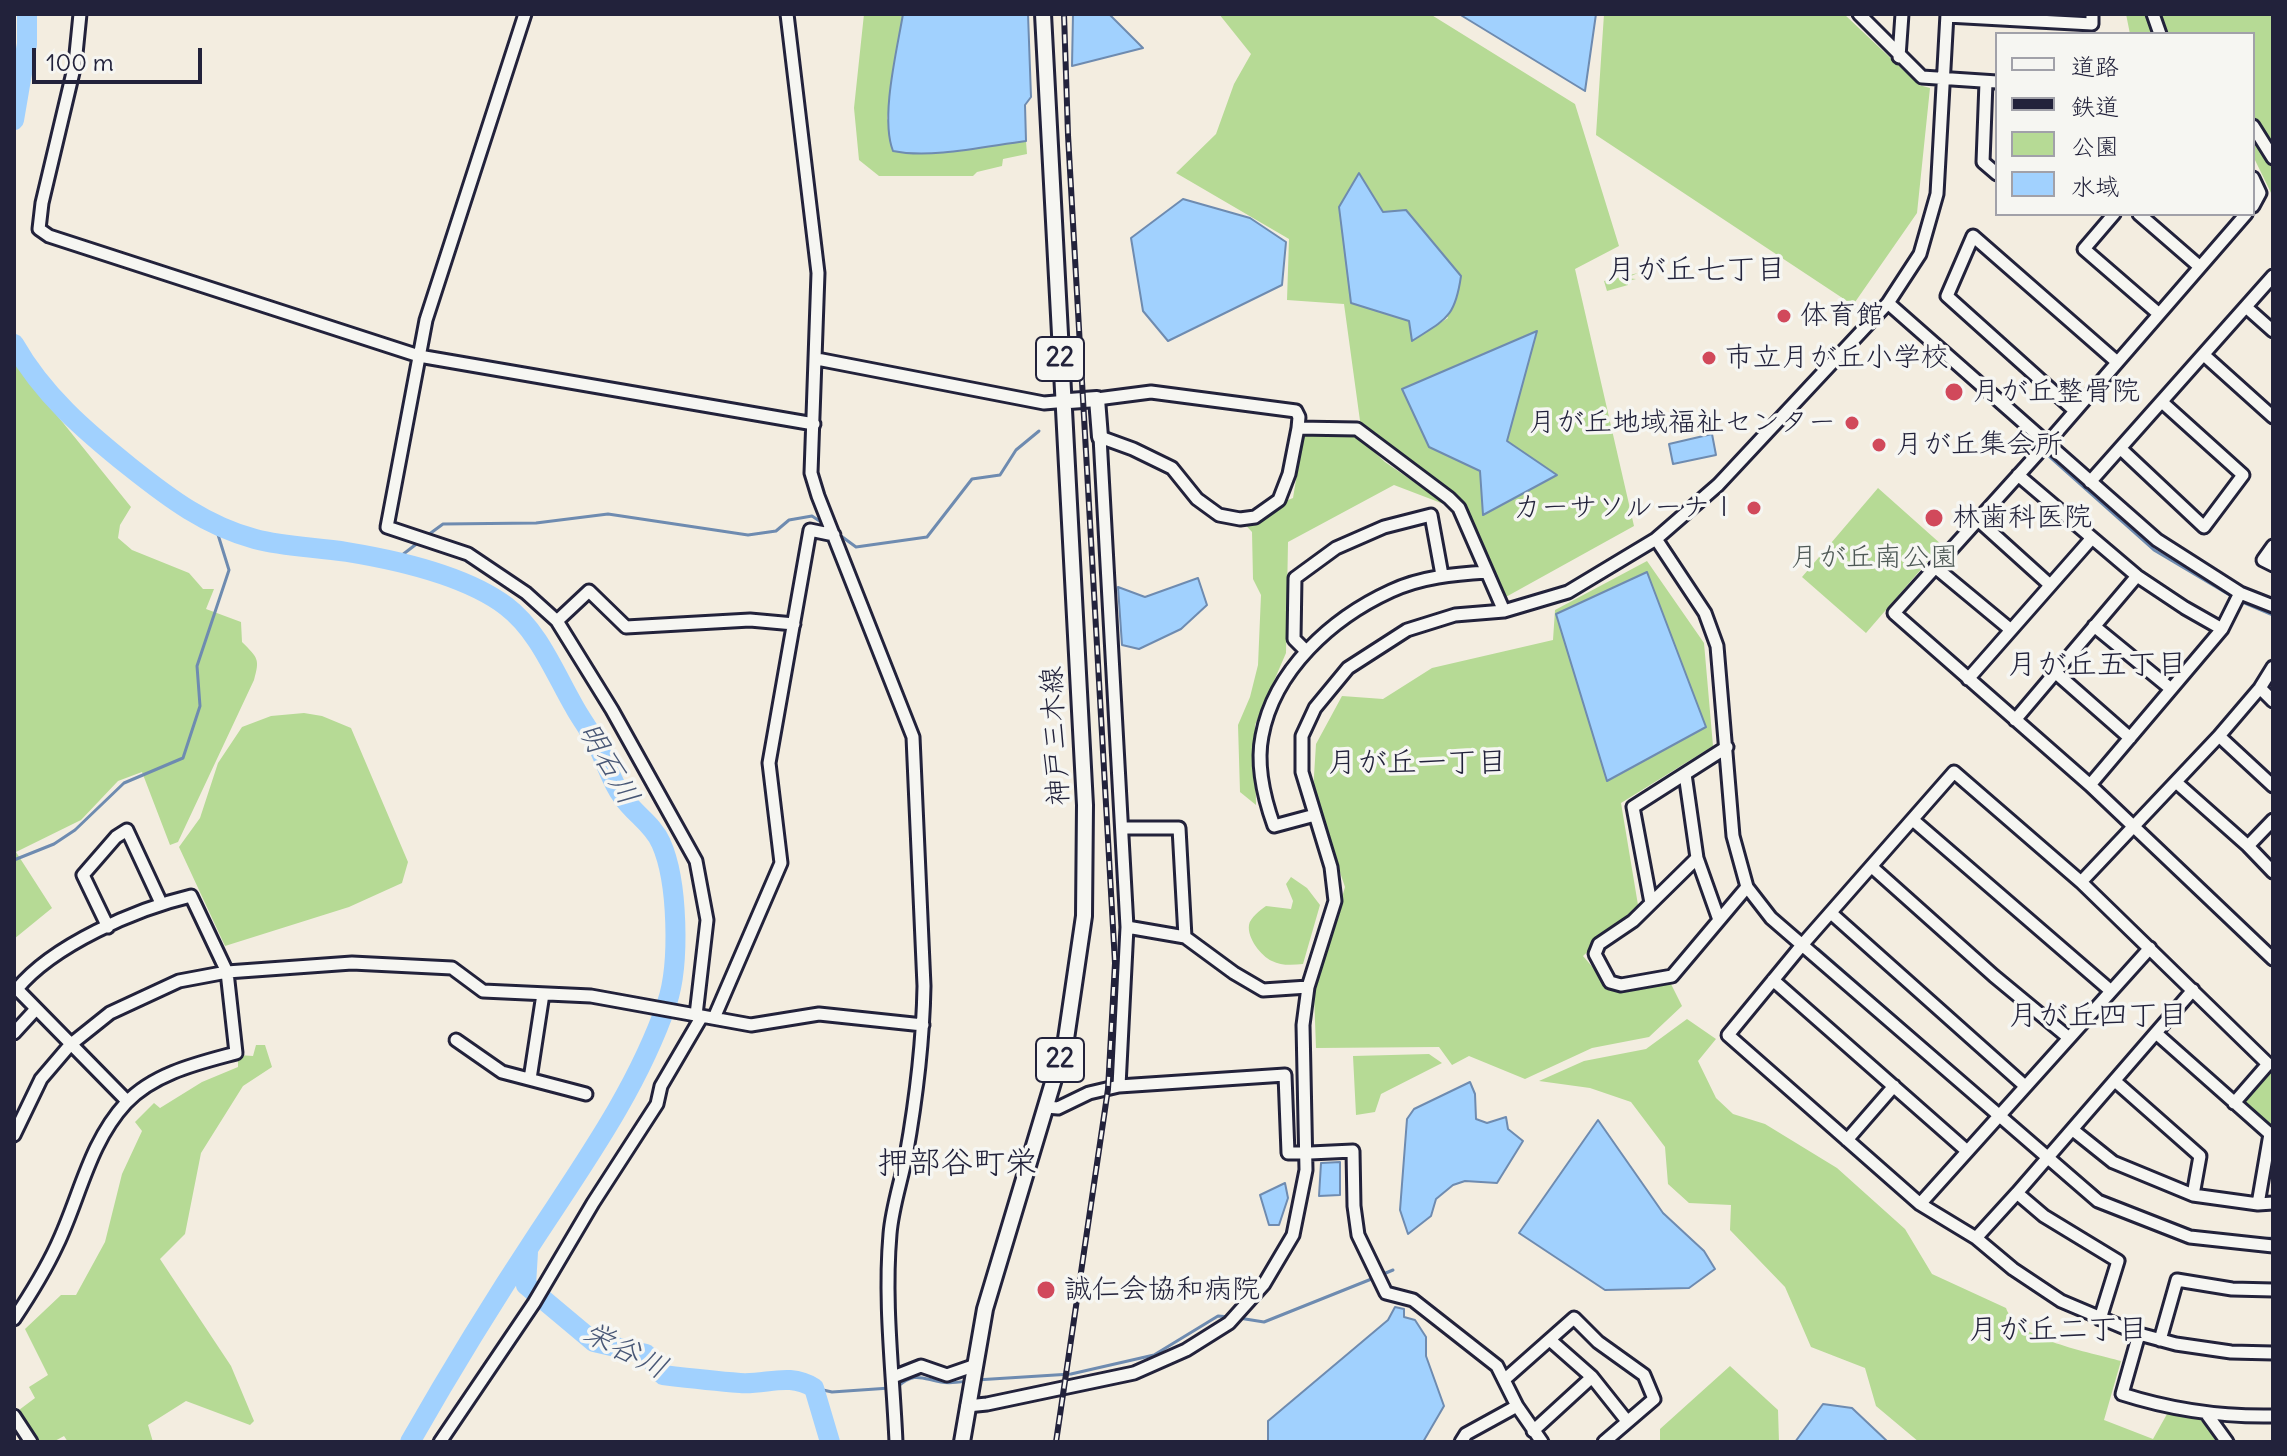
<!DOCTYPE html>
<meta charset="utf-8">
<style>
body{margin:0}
#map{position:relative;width:2287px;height:1456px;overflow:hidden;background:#f3ede0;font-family:Delius,"Klee One",sans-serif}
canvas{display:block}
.frame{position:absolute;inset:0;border:16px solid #22223b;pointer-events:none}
.legend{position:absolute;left:1995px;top:32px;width:260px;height:184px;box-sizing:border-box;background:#f6f6f2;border:2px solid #a1a1a9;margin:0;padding:10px 14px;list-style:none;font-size:24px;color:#22223b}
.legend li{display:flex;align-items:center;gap:16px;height:40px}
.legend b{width:40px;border:2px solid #a1a1a9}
.scale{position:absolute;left:32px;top:48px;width:170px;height:36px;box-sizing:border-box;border:4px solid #22223b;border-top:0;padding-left:10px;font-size:24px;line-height:28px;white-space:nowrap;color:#22223b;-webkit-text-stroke:6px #f6f6f2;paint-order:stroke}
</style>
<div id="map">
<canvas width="2287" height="1456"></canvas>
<div class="frame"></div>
<ul class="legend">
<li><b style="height:10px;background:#f6f6f2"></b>道路</li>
<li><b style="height:10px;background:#22223b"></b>鉄道</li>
<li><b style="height:22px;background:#b6da95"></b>公園</li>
<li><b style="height:22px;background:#a1d1fe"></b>水域</li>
</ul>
<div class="scale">100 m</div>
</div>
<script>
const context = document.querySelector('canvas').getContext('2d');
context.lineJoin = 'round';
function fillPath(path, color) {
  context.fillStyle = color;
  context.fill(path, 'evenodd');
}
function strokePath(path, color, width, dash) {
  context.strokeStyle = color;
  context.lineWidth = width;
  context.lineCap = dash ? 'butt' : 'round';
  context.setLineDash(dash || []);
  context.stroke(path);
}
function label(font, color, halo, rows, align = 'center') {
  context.font = font + ' Delius,"Klee One",sans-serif';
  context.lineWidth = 7;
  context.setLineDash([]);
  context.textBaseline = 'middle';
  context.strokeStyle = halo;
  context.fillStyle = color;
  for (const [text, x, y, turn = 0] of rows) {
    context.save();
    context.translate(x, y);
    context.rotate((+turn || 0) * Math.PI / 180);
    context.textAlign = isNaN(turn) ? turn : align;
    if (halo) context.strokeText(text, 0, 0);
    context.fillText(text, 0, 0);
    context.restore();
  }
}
const green = new Path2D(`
 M 864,14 L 903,14 L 887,119 L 945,151 L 1026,141 L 1027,154 L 1003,159 L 1002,166 L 977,172 L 973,176 L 879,176 L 859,160 L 854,108 Z
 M 1219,14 L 1430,14 L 1575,104 L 1619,246 L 1575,269 L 1634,526 L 1504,598 L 1484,547 L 1460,499 L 1361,428 L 1344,304 L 1287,300 L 1289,239 L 1176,173 L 1216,134 L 1234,84 L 1251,54 ZM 1359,174 L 1448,318 L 1412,340 L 1410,321 ZM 1536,332 L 1507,442 L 1556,475 L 1483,514 L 1480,471 Z
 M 1604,14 L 1844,14 L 1919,85 L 1930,88 L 1917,213 L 1853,305 L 1596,135 Z
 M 2126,14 L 2273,14 L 2273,197 L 2253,156 L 2253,34 L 2130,34 Z
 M 1638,273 L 1626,278 L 1636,279 L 1628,281 L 1628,285 L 1607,291 L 1604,281 Z
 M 14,362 L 131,507 L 120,525 L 118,538 L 132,550 L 189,573 L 203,589 L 214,589 L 206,609 L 241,622 L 242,642 C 258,658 260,659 254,680 L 178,842 L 170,845 L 142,772 L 118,781 L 81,820 L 16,852 L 52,908 L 14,939 Z
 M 1304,431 L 1356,435 L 1385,462 L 1449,506 L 1394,485 L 1288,542 L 1286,653 L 1255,725 L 1256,805 L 1240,792 L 1238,725 L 1250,697 L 1258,665 L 1261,595 L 1253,579 L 1252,532 L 1240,519 L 1293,498 Z
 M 1878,488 L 1942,545 L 1866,633 L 1802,577 Z
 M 1647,561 L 1704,643 L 1713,746 L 1621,803 L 1638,905 L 1583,956 C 1619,998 1618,991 1670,982 L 1682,1006 L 1649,1037 L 1592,1048 L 1525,1079 L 1469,1056 L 1452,1065 L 1439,1047 L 1316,1048 L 1314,994 L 1345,887 L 1313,792 L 1316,744 L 1342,696 L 1383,699 L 1432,668 L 1553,640 L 1555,610 Z
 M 304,713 L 322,716 L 351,728 L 408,862 L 402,883 L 349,907 L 225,946 L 179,847 L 200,818 L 218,763 L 242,727 L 271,716 Z
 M 1291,877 L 1307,888 L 1320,905 L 1303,964 C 1293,965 1281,966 1272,961 C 1261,956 1247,938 1249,925 C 1250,918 1260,910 1266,906 L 1291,909 L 1293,901 L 1286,884 Z
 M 1687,1019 L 1716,1039 L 1698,1061 L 1716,1098 L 1733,1114 L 1765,1124 L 1837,1168 L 1905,1229 L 1932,1274 L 2006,1308 C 2017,1340 2090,1352 2121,1361 L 2104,1420 L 2153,1439 L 2167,1414 L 2201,1418 L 2218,1442 L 1919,1442 L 1876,1406 L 1865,1368 L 1811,1347 L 1785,1287 L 1730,1230 L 1731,1205 L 1689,1203 L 1668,1184 L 1665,1147 L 1631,1102 L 1590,1088 L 1539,1081 L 1584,1061 L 1646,1049 Z
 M 256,1045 L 265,1045 L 272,1067 L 243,1086 L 201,1153 L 185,1234 L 160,1259 L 231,1366 L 254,1421 L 250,1425 L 186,1401 L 148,1425 L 153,1442 L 68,1442 L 64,1436 L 53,1442 L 40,1442 L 19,1410 L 35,1398 L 29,1387 L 48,1375 L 25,1329 L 61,1295 L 76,1295 L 105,1242 L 122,1174 L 142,1131 L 135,1122 L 154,1103 L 160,1108 L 202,1082 L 238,1067 L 238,1055 L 253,1056 Z
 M 1429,1054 L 1442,1063 L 1381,1094 L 1375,1112 L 1356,1115 L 1353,1056 Z
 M 2273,1065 L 2273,1130 L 2245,1107 L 2243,1098 Z
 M 1730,1366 L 1778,1410 L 1779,1442 L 1660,1442 L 1660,1429 Z`);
const water = new Path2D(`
 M 903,14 L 1028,14 L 1031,97 L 1025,105 L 1026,141 C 987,146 931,159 893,151 C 880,118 897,50 903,14 Z
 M 1073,14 L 1109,14 L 1143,48 L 1072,66 Z
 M 1459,14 L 1596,14 L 1585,91 Z
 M 1359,173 L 1383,212 L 1406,210 L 1461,276 C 1455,318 1446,319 1412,341 L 1409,321 L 1351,303 L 1339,207 Z
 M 1183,199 L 1250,218 L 1286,242 L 1282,285 L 1168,341 L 1143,311 L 1131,238 Z
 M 1537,331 L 1507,441 L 1557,475 L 1483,515 L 1480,471 L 1429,447 L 1402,389 Z
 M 1712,434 L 1716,455 L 1673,464 L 1669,444 Z
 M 1647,572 L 1706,727 L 1607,781 L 1556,614 Z
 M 1198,578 L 1207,605 L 1181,629 L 1139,649 L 1122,645 L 1118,587 L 1145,597 Z
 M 1470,1082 L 1475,1094 L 1476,1119 L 1487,1123 L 1506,1117 L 1508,1129 L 1523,1141 L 1497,1183 L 1465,1181 L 1453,1185 L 1436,1199 L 1431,1216 L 1408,1234 L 1400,1210 L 1407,1119 L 1414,1109 Z
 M 1598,1120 L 1663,1213 L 1704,1251 L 1715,1269 L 1689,1288 L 1605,1290 L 1519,1233 Z
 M 1340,1162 L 1340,1195 L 1319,1196 L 1321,1163 Z
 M 1285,1183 L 1288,1198 L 1279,1225 L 1269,1225 L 1260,1195 Z
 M 1395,1307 L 1404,1309 L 1404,1317 L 1415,1320 L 1426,1337 L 1426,1356 L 1444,1406 L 1423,1442 L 1268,1442 L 1268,1421 L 1388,1320 Z
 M 1823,1404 L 1852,1408 L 1888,1442 L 1795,1442 Z`);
const stream = new Path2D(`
 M 2043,451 L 2154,550 L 2233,597
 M 837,533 L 856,547 L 927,537 L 972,479 L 1000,475 L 1016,450 L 1039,431
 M 428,535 L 443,524 L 536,523 L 608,514 L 748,535 L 776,531 L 789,520 L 812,516 L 824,524
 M 393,562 L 419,542
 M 2240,601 L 2273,615
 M 14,860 L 54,844 L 75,830 L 124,783 L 183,758 L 200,706 L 197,666 L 229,570 L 215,525
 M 1818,949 L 2001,1109
 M 2007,1114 L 2031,1136
 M 2058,1159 L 2104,1197 L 2183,1228
 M 2257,1239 L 2273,1238
 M 1381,1275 L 1393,1270
 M 1239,1318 L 1264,1322 L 1374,1278
 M 976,1380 L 1071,1374 L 1154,1355 L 1218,1316 L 1231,1317
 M 897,1387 C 915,1372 920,1378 941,1382 C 950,1384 960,1382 969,1381
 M 814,1388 L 832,1392 L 890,1388`);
const river = new Path2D(`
 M 14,120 L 27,44 L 27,14
 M 14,344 C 43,395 85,431 130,467 C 169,498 206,526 255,539 C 285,547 316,547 347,552 C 396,560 466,576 506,606 C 539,631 555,674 575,708 C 581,719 589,729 595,741 C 605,758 610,780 622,796 C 633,813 653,824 661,843 C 678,881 680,964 667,1003 C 638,1087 587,1159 539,1232 C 494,1300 451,1370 410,1442
 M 528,1252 L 526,1285 L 594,1342 L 646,1354 L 663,1375 C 688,1378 714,1381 740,1383 C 767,1385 789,1372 814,1388 L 830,1442`);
const minor = new Path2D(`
 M 80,14 L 75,64 L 42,203 L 39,229 L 49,236 L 419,356 L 814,424
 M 525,14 L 426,320 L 387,527 L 468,554 L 526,593 L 557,621 L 612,710 L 696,861 L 707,920 L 696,1015
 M 787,14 L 818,273 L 811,473 L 818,496 L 913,737 L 924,986 C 923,1042 916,1100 906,1156 C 901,1182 892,1208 890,1234 C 884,1303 893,1373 896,1442
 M 1859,14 L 1922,77 L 1997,82
 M 2153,14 L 2160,34
 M 1947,16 L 2092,24 L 2092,14
 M 1899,57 L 1902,14
 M 1986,82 L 1983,162 L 1997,174
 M 2253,126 L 2273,158
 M 2253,178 L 2260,193 L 2253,206
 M 2114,214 L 2084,249 L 2159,314
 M 2139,214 L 2200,267
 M 2246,214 L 2050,440 L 1894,613 L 2090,785 L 2273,959
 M 1888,303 L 2157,540 L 2240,593 L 2273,606
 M 2246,307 L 2273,331
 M 2204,355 L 2273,417
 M 817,359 L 1044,403 L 1068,401
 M 1097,399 L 1151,392 L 1296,411 L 1299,417 L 1298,428
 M 2075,411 L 1947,296 L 1973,236 L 2117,362
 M 2120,448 L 2204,527 L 2243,475 L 2162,402
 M 2018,475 L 2137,576 L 2185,608 L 2222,629
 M 2090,482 L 2273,276
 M 1978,520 L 2050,585
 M 1656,539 L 1705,613 L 1717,646 L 1733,836 L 1747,887 L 1771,918 L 2098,1201 L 2190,1237 L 2273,1246
 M 2273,546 L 2263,560 L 2273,565
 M 1935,567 L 2011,630
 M 557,621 L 589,591 L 626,627 L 750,620 L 794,624
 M 2094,626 L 2171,689
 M 1306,651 L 1294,639 L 1295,578 L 1336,548 L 1384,527 L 1431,515 L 1442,575
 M 2055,672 L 2130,738
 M 1968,679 L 2092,538
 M 2260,688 L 2273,701
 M 2015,720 L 2137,576
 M 2219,736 L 2273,786
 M 1685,774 L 1697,858 L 1719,920
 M 2177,783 L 2248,846 L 2273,872
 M 2090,785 L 2222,629 L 2240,593
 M 1315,815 L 1274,826 C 1264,798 1256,766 1262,736 C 1274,670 1332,618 1391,591 C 1421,577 1454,574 1487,572
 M 1913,820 L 2111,991
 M 1122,828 L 1179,828 L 1185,937
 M 2248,846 L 2273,820
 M 1697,858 L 1633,921 L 1599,944 L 1595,954 L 1610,982 L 1621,985 L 1672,976 L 1747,887
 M 1872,867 L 1994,976 L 2069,1038
 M 2081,882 L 2219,736 L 2260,688 L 2273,667
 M 1651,903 L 1633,807 L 1727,747
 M 1831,913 L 2025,1086
 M 108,927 L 83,875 L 116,837 L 127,830 L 161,903
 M 1127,927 L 1185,937 L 1234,973 L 1263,990 L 1308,987
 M 1773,980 L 1967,1151
 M 714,1018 L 781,863 L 769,763 L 810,530 L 834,535
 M 14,1033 L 36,1009
 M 2156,1033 L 2270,1134
 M 456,1040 L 502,1072 L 586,1094
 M 530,1079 L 543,994
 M 2115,1081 L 2200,1156 L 2193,1195
 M 1119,1086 L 1127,927 L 1100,437 L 1133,449 L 1172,468 L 1197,499 L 1219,515 L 1240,519 L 1255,517 L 1279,500 L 1289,474 L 1298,428 L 1357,429 L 1449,498 L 1459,508 L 1504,611
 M 2234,1103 L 2268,1064 L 2081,882 L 1954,772 L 1802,945 L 1728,1035 L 1920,1204 L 1976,1238 L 2013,1269 L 2061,1301 L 2139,1334 L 2176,1344 L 2231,1352 L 2273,1353
 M 1046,1107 L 1058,1108 L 1089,1093 L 1119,1086 L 1285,1075 L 1288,1153 L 1305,1153
 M 2073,1130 L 2113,1162 L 2193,1195 L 2258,1204 L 2273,1203
 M 14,1135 L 41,1079 L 70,1045 L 110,1013 L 179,981 L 227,972 L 352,963 L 452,968 L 483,991 L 591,996 L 751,1025 L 819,1014 L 923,1025
 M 1847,1140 L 1894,1086
 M 1310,1153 L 1353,1151 L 1354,1206 L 1358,1235 L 1386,1293 L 1413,1300 L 1497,1366 L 1517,1406 L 1542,1442
 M 1920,1204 L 2150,948
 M 2258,1204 L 2270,1134 L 2273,1135
 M 1976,1238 L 2017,1193
 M 14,1319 C 30,1295 45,1271 57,1245 C 80,1197 89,1143 126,1103 C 154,1073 199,1063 236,1053 L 227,972 L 191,896 C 136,909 53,945 17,989 L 127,1101
 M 2100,1319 L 2118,1261 L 2044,1216 L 2017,1193 L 2193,990
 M 2139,1334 L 2122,1394 C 2172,1410 2221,1417 2273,1416
 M 1550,1340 L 1592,1377 L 1627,1421
 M 2160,1340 L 2177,1280 L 2232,1289 L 2273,1290
 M 893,1377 L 921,1366 L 947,1375 L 973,1366
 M 1504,1380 L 1574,1318 L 1598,1342 L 1644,1375 L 1654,1399 L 1604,1442
 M 967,1406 L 987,1404 L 1134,1373 L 1186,1350 L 1229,1323 L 1264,1284 L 1293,1235 L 1306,1170 L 1303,1025 L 1308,987 L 1335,901 L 1331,867 L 1302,772 L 1302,736 L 1315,708 L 1348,668 L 1407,630 L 1455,615 L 1504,611 L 1568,592 L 1656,539 L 1718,485 L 1888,303 L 1920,254 L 1937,194 L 1947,14
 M 2206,1413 L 2227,1442
 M 14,1416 L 31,1442
 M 1533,1431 L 1592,1377
 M 440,1442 L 534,1303 L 593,1203 L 657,1104 L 661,1086 L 702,1016
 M 1461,1442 L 1466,1434 L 1517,1406`);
const major = new Path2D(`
 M 1069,401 L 1097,399 L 1100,437
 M 962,1442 L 985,1309 L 1066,1039 L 1084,916 L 1085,805 L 1043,14`);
const rail = new Path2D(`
 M 1056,1442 L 1108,1089 L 1115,963 L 1068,135 L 1064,14`);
const markers = [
 [1784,316,8,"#d1495b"],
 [1709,358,8,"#d1495b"],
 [1954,392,10,"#d1495b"],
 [1852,423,8,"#d1495b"],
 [1879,445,8,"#d1495b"],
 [1754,508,8,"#d1495b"],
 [1934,518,10,"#d1495b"],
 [1046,1290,10,"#d1495b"]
];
const shields = [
 [1060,359,48],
 [1060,1060,48]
];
const shieldNames = [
 ["22",1060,359],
 ["22",1060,1060]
];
const poiNames = [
 ["体育館",1800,316],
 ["市立月が丘小学校",1725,358],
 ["月が丘整骨院",1972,392],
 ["月が丘地域福祉センター",1836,423,"right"],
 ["月が丘集会所",1895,445],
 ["カーサソルーナⅠ",1738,508,"right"],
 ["林歯科医院",1952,518],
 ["誠仁会協和病院",1064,1290]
];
const parkNames = [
 ["月が丘南公園",1874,558]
];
const streetNames = [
 ["神戸三木線",1056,736,-93]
];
const neighbourhoodNames = [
 ["月が丘七丁目",1696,270],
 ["月が丘五丁目",2097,665],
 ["月が丘一丁目",1417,763],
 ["月が丘四丁目",2098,1016],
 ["月が丘二丁目",2058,1330]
];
const waterNames = [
 ["明石川",608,764,60],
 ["栄谷川",625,1351,27]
];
const quarterNames = [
 ["押部谷町栄",957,1164]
];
fillPath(green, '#b6da95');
fillPath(water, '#a1d1fe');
strokePath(water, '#6e8bb0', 2);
strokePath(stream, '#6e8bb0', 3);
strokePath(river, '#a1d1fe', 20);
strokePath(minor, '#22223b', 17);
strokePath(major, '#22223b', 20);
strokePath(minor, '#f6f6f2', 11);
strokePath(major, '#f6f6f2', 14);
strokePath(rail, '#22223b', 6);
strokePath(rail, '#f6f6f2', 3, [9]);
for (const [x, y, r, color] of markers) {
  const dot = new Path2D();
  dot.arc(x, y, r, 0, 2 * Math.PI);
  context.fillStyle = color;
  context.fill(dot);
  strokePath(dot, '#f6f6f2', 3);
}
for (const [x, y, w] of shields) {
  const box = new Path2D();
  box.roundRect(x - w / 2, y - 22, w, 44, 6);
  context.fillStyle = '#f6f6f2';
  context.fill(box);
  strokePath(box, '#22223b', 2);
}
label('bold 26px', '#22223b', null, shieldNames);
label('28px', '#22223b', '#f6f6f2', poiNames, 'left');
label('28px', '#4e5956', '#f6f6f2', parkNames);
label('28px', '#22223b', '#f6f6f2', streetNames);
label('30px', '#22223b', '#f6f6f2', neighbourhoodNames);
label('italic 30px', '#485776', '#f6f6f2', waterNames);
label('32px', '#22223b', '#f6f6f2', quarterNames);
</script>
